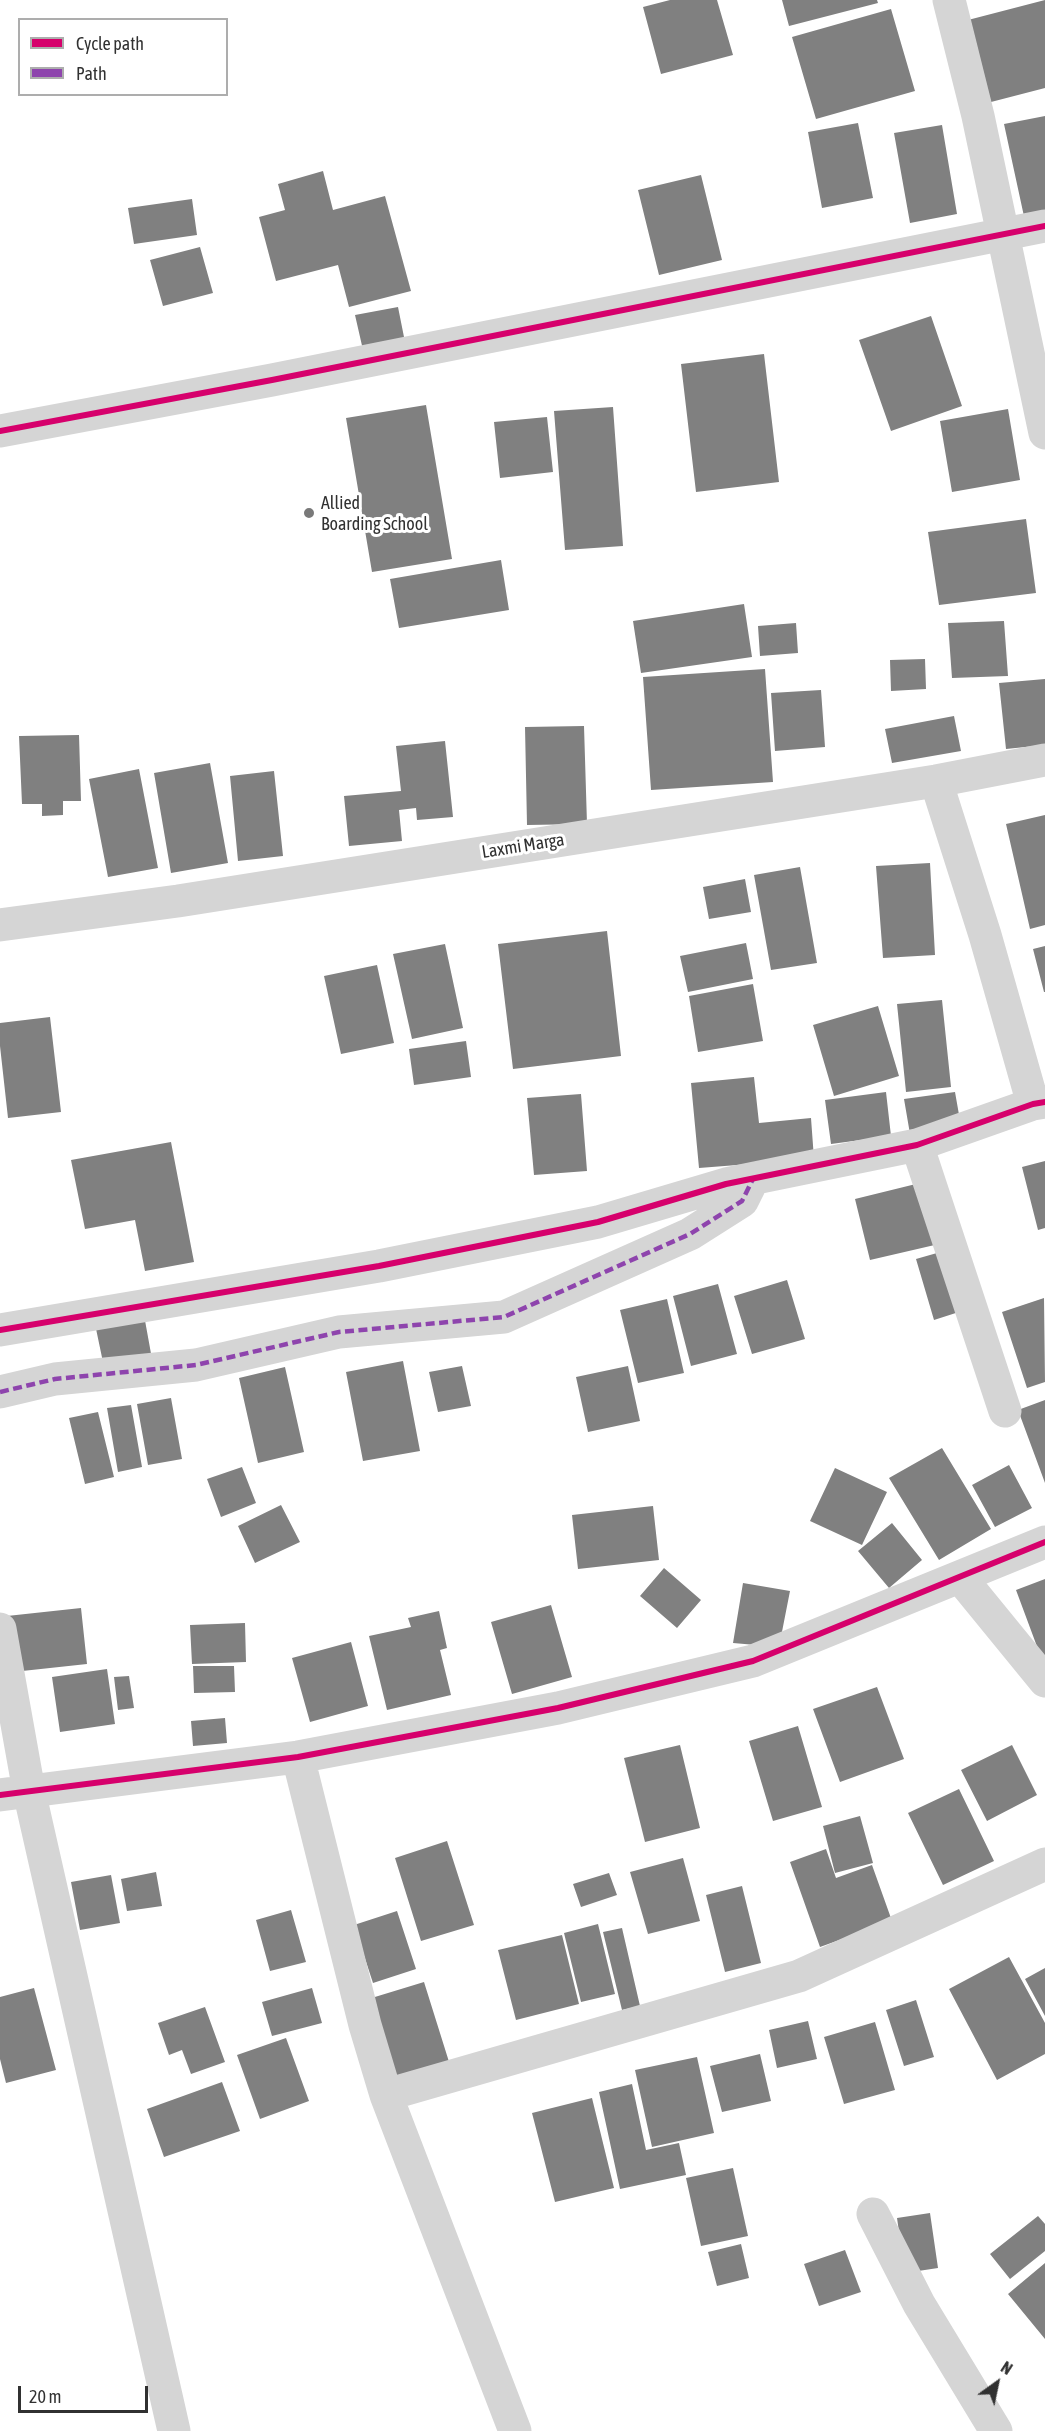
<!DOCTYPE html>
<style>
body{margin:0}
#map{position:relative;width:1045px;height:2431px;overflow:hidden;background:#fff;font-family:"Asap Condensed",sans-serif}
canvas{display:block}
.legend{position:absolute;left:18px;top:18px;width:210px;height:78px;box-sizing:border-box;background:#fff;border:2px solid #adadad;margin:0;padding:8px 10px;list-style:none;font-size:18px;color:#313131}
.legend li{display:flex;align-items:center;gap:12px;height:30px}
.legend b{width:30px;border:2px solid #adadad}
.north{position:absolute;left:967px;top:2353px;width:60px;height:60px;-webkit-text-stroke:4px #fff;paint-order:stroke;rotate:33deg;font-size:16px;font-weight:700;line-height:24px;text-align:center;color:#313131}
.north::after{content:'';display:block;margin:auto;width:21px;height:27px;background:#313131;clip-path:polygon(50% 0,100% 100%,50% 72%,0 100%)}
.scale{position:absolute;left:18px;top:2386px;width:130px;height:27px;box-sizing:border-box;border:3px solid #313131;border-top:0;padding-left:8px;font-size:18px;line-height:21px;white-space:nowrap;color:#313131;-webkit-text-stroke:4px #fff;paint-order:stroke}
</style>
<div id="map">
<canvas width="1045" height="2431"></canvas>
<ul class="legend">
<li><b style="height:8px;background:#d6006c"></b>Cycle path</li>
<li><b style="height:8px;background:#8e44ad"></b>Path</li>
</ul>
<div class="north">N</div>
<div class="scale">20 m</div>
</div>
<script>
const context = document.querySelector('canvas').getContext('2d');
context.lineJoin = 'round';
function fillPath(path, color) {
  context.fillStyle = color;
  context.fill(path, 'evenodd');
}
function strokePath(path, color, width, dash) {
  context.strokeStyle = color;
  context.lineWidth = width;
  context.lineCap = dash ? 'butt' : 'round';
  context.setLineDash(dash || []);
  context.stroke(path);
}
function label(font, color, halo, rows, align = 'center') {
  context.font = font + ' "Asap Condensed",sans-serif';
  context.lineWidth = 6;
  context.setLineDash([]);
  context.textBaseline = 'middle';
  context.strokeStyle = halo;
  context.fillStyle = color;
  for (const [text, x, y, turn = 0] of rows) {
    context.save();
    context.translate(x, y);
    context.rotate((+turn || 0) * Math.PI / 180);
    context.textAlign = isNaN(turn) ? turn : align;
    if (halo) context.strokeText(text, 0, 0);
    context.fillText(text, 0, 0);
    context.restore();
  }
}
const building = new Path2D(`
 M 670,0 L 717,0 L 733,55 L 661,74 L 643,7 Z
 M 782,0 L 877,0 L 878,3 L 789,26 Z
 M 1045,0 L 1045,88 L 991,102 L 968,20 Z
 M 891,9 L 915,91 L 816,119 L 792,37 Z
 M 1045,116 L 1045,216 L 1025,221 L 1004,124 Z
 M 858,123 L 873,198 L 822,208 L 808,132 Z
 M 942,125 L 957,214 L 910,223 L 894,133 Z
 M 323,171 L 333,210 L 385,196 L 411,291 L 349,307 L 338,265 L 276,281 L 259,217 L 285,210 L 278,184 Z
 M 701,175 L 722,260 L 659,275 L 638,190 Z
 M 192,199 L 197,235 L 134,244 L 128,208 Z
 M 200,247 L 213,293 L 163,306 L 150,260 Z
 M 398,307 L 405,342 L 363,350 L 355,315 Z
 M 931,316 L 962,406 L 891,431 L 859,340 Z
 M 764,354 L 779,482 L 696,492 L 681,364 Z
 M 426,405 L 452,559 L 372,572 L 346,418 Z
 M 613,407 L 623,546 L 565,550 L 554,411 Z
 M 1008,409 L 1020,480 L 952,492 L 940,421 Z
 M 547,417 L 553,472 L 500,478 L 494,422 Z
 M 1026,519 L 1036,593 L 939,605 L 928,532 Z
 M 501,560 L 509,610 L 399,628 L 390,579 Z
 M 744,604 L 752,657 L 641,673 L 633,621 Z
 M 1004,621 L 1008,676 L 952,678 L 948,623 Z
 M 796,623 L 798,653 L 760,656 L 758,626 Z
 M 925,659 L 926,689 L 891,691 L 890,660 Z
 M 765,669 L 773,782 L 651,790 L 643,677 Z
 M 1045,679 L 1045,745 L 1006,749 L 999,683 Z
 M 821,690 L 825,747 L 775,751 L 771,693 Z
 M 954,716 L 961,751 L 892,763 L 885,729 Z
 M 584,726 L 587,824 L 527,825 L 525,727 Z
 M 79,735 L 81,801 L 63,801 L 63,815 L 42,816 L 42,804 L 22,804 L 19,736 Z
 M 445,741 L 453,817 L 417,820 L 416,808 L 399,810 L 402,841 L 349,846 L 344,796 L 401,791 L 396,746 Z
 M 210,763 L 228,863 L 171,873 L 154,773 Z
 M 139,769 L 158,868 L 108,877 L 89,779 Z
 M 274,771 L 283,856 L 238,861 L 230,776 Z
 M 1045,815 L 1045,925 L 1030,929 L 1006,824 Z
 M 930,863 L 935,955 L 883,958 L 876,866 Z
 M 800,867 L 817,963 L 771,970 L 754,875 Z
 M 745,879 L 751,912 L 709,919 L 703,887 Z
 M 607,931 L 621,1056 L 513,1069 L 498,944 Z
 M 746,943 L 753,979 L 688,992 L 680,956 Z
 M 445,944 L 463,1028 L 412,1039 L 393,954 Z
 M 1045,946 L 1045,992 L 1044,992 L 1033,949 Z
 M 377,965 L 394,1043 L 341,1054 L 324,976 Z
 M 753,984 L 763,1041 L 698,1052 L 689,996 Z
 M 942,1000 L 951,1087 L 906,1092 L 897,1004 Z
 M 878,1006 L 899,1076 L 834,1096 L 813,1025 Z
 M 50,1017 L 61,1112 L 8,1118 L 0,1046 L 0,1023 Z
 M 466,1041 L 471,1077 L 414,1085 L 409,1049 Z
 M 754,1077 L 759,1123 L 811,1118 L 814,1159 L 699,1168 L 691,1083 Z
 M 886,1092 L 891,1136 L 831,1144 L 825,1100 Z
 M 955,1092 L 961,1126 L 910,1134 L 904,1099 Z
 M 581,1094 L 587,1171 L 534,1175 L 527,1098 Z
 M 171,1142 L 194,1262 L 145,1271 L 135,1220 L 85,1229 L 71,1160 Z
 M 1045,1161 L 1045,1228 L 1038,1230 L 1022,1167 Z
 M 924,1182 L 939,1244 L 870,1260 L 855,1199 Z
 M 944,1251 L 962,1311 L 934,1320 L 916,1259 Z
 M 787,1280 L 805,1339 L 752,1354 L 734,1296 Z
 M 718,1284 L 737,1354 L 691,1366 L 673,1296 Z
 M 1044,1298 L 1045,1382 L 1027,1388 L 1002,1312 Z
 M 667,1299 L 684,1373 L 638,1383 L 620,1310 Z
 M 144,1315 L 152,1359 L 104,1367 L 95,1324 Z
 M 403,1361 L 420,1451 L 363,1461 L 346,1372 Z
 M 462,1366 L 471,1406 L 438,1412 L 429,1372 Z
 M 628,1366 L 640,1421 L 588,1432 L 576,1377 Z
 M 285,1367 L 304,1452 L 258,1463 L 239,1378 Z
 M 171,1398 L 182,1459 L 148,1465 L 137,1404 Z
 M 1045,1400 L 1045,1483 L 1018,1410 Z
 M 131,1405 L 142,1467 L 118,1472 L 107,1408 Z
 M 98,1412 L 114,1477 L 85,1484 L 69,1418 Z
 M 942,1448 L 991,1529 L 939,1560 L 889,1478 Z
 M 1009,1465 L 1032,1508 L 995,1527 L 972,1485 Z
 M 242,1467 L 256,1503 L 221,1517 L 207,1479 Z
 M 835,1468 L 887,1492 L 862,1545 L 810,1521 Z
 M 281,1505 L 300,1542 L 255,1563 L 238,1526 Z
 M 653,1506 L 659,1560 L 578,1569 L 572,1515 Z
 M 892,1523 L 922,1560 L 889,1588 L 858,1551 Z
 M 664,1568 L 701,1600 L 677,1628 L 640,1596 Z
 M 1045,1579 L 1045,1668 L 1016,1590 Z
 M 743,1583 L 790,1591 L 779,1647 L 733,1643 Z
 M 551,1605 L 572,1677 L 512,1694 L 491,1622 Z
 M 81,1608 L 87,1664 L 13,1672 L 7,1616 Z
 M 439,1611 L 447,1648 L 440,1650 L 451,1695 L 387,1710 L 369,1636 L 411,1627 L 408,1618 Z
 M 245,1623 L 246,1662 L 192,1664 L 190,1625 Z
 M 351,1642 L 368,1706 L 310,1722 L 292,1658 Z
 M 193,1666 L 234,1666 L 235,1692 L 194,1693 Z
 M 107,1669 L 115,1724 L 60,1732 L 52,1677 Z
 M 129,1676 L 134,1708 L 118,1710 L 114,1677 Z
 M 877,1687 L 904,1759 L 840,1782 L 813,1709 Z
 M 225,1718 L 227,1743 L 193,1746 L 191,1721 Z
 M 798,1726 L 822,1807 L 773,1821 L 749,1741 Z
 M 680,1745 L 700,1828 L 645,1842 L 624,1758 Z
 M 1012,1745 L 1037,1795 L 987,1821 L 961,1770 Z
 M 959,1789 L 994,1861 L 943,1885 L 908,1813 Z
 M 860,1816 L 873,1863 L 835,1873 L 823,1826 Z
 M 447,1841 L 474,1925 L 421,1941 L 395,1858 Z
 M 826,1849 L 836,1878 L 872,1865 L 892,1921 L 820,1947 L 790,1862 Z
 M 683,1858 L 700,1921 L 648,1934 L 630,1872 Z
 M 156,1872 L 162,1906 L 127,1911 L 121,1879 Z
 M 609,1873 L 617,1895 L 581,1907 L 573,1884 Z
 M 111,1875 L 120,1923 L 80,1930 L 71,1882 Z
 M 742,1886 L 761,1963 L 725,1972 L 706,1895 Z
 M 291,1910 L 306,1962 L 270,1971 L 256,1920 Z
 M 397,1911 L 416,1969 L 373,1983 L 354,1925 Z
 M 598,1924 L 615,1994 L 581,2002 L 564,1933 Z
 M 622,1928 L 640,2006 L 622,2010 L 603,1932 Z
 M 562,1935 L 579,2004 L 516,2020 L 498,1950 Z
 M 1009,1957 L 1045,2023 L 1045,2054 L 997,2080 L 949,1989 Z
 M 1045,1968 L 1045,2016 L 1025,1979 Z
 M 424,1982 L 450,2065 L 391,2083 L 365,2000 Z
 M 34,1988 L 56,2070 L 6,2083 L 0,2059 L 0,1997 Z
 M 312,1988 L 322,2023 L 272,2036 L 262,2002 Z
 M 916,2000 L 934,2057 L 904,2066 L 886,2010 Z
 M 205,2007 L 225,2062 L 191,2074 L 182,2050 L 169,2055 L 158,2023 Z
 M 808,2021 L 817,2059 L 777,2068 L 769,2030 Z
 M 875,2022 L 895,2090 L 844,2104 L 824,2037 Z
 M 286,2038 L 309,2101 L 260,2119 L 237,2055 Z
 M 760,2054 L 771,2101 L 722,2112 L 710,2066 Z
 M 697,2057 L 714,2133 L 652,2147 L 635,2070 Z
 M 222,2082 L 240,2131 L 164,2157 L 147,2109 Z
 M 632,2084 L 646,2150 L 679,2143 L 686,2175 L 620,2189 L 599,2092 Z
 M 592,2098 L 614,2188 L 555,2202 L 532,2113 Z
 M 733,2168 L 748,2236 L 701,2246 L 686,2178 Z
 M 930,2213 L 938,2268 L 905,2273 L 897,2218 Z
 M 1038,2216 L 1045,2224 L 1045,2251 L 1010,2279 L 990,2254 Z
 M 741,2244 L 749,2278 L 717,2286 L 708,2252 Z
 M 845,2250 L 861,2292 L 819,2306 L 804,2264 Z
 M 1045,2263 L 1045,2339 L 1008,2294 Z`);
const street = new Path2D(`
 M 949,0 L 978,116 L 1045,433
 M 0,431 L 272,380 L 1045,226
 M 936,781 L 985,935 L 1033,1104
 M 0,925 L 178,901 L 936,781 L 1045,760
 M 917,1145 L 1005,1411
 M 0,1330 L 379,1266 L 598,1222 L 726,1184 L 917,1145 L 1033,1104 L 1045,1102
 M 0,1392 L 55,1379 L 196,1365 L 339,1332 L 504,1317 L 690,1234 L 742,1201 L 753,1179
 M 960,1577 L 1045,1681
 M 0,1629 L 29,1791 L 174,2431
 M 298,1757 L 365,2025 L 386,2095 L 515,2431
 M 0,1795 L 298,1757 L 558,1708 L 753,1661 L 1045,1542
 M 386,2095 L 799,1976 L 1045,1864
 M 873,2214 L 919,2304 L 996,2431`);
const quiet = new Path2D(`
 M 0,1392 L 55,1379 L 196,1365 L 339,1332 L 504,1317 L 690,1234 L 742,1201 L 753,1179`);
const cycleway = new Path2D(`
 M 0,431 L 272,380 L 1045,226
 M 0,1330 L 379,1266 L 598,1222 L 726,1184 L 917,1145 L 1033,1104 L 1045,1102
 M 0,1795 L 298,1757 L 558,1708 L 753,1661 L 1045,1542`);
const markers = [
 [309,513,6,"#797979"]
];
const poiNames = [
 ["Allied",321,503],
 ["Boarding School",321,524]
];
const streetNames = [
 ["Laxmi Marga",523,846,-9]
];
fillPath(building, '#808080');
strokePath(street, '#d5d5d5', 33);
strokePath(quiet, '#8e44ad', 4.5, [9, 4.5]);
strokePath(cycleway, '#d6006c', 6);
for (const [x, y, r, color] of markers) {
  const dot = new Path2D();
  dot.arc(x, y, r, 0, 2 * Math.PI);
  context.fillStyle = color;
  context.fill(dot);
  strokePath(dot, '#fff', 2);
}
label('18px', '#313131', '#fff', poiNames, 'left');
label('18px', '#313131', '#fff', streetNames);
</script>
